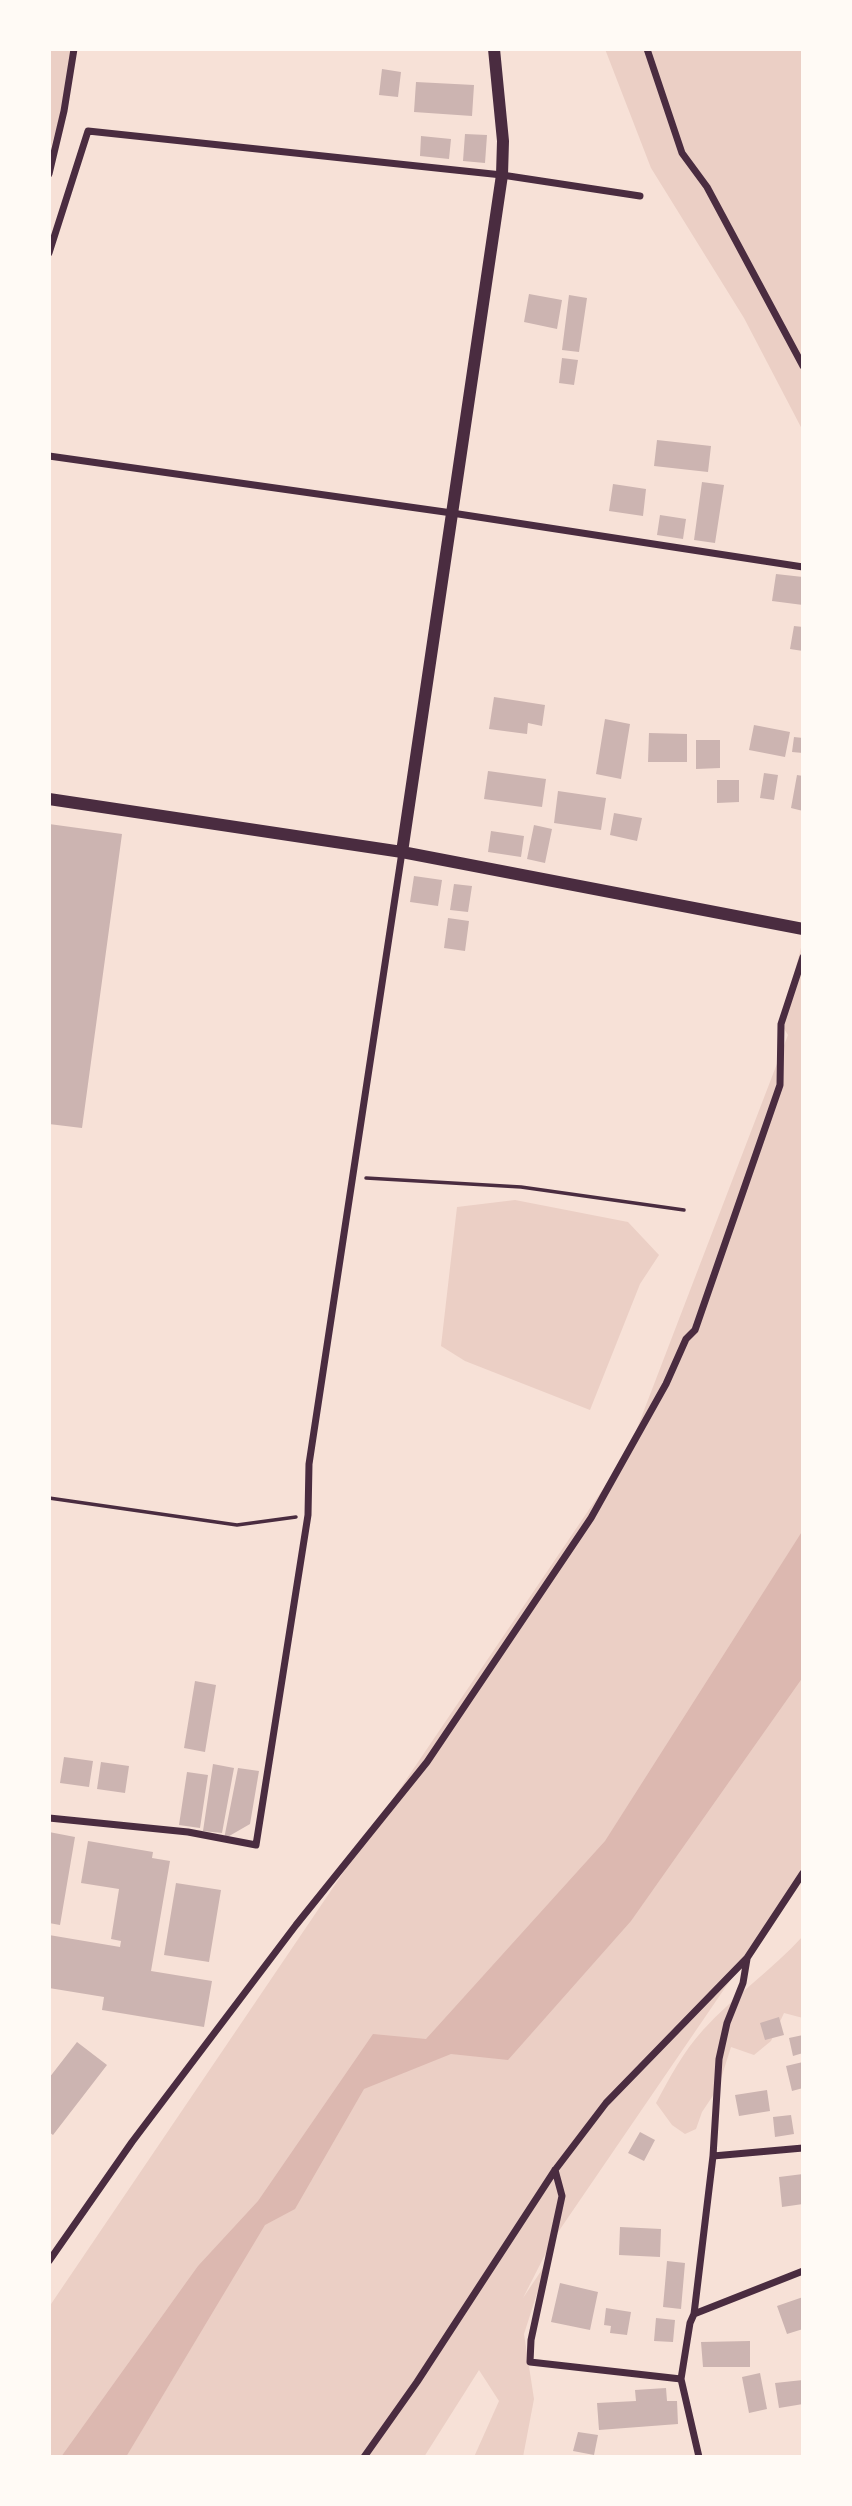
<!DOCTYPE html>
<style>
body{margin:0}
#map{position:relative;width:852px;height:2506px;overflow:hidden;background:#f7e1d7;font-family:Mulish,sans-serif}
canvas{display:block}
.frame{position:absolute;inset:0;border:51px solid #fffaf5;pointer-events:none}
</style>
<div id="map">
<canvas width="852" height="2506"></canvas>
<div class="frame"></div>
</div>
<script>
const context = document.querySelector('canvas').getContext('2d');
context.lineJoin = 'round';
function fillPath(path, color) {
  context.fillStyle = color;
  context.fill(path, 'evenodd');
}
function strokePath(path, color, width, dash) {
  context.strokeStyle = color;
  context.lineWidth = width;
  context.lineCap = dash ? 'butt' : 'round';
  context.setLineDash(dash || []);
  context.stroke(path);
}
const green = new Path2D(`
 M 49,49 L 74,49 L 67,94 L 49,153 Z
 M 605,49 L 803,49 L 803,431 L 744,318 L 651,168 Z
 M 803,940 L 803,1871 L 783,1903 L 552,2241 L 523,2298 L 547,2262 L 524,2334 L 534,2399 L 523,2457 L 474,2457 L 499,2401 L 479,2370 L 424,2457 L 49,2457 L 49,2307 L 628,1452 L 788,1035 L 781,1024 Z
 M 515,1200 L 628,1222 L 659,1255 L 640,1284 L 590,1410 L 465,1361 L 441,1346 L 457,1207 Z
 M 803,1936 L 803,2018 L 784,2013 L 771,2041 L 754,2055 L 731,2047 L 718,2088 L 702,2112 L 696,2129 L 685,2134 L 672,2125 L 656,2103 C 670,2077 683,2052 703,2030 C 734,1996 772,1970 803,1936 Z`);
const water = new Path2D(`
 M 803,1530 L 803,1677 L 631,1921 L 508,2060 L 451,2054 L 364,2089 L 295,2209 L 265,2225 L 126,2457 L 61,2457 L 198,2266 L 258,2201 L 373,2034 L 426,2039 L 605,1841 Z`);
const building = new Path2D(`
 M 382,69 L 401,72 L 398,97 L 379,95 Z
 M 416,82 L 474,85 L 472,116 L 414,112 Z
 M 465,134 L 487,135 L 485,163 L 463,161 Z
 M 421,136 L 451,139 L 449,159 L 420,156 Z
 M 529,294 L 562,300 L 557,329 L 524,322 Z
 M 569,295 L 587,298 L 579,352 L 562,350 Z
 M 562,358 L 578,360 L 574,385 L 559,383 Z
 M 657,440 L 711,446 L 708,472 L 654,466 Z
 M 702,482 L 724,485 L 715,543 L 694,540 Z
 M 613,484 L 646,489 L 643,516 L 609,511 Z
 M 660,515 L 686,519 L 683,539 L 657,535 Z
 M 776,574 L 803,577 L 803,605 L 772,601 Z
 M 794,626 L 803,627 L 803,651 L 790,649 Z
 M 494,697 L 545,705 L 542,726 L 528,723 L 527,734 L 489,729 Z
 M 605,719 L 630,724 L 621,779 L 596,774 Z
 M 754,725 L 790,732 L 785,757 L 749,750 Z
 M 649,733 L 687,734 L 687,762 L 648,762 Z
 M 794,737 L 803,738 L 803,753 L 792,752 Z
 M 696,740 L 720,740 L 720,768 L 696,769 Z
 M 488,771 L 546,779 L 542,807 L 484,799 Z
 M 764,773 L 778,775 L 774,800 L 760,798 Z
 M 797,775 L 803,776 L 803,811 L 791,808 Z
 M 717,780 L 739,780 L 739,802 L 717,803 Z
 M 558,791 L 606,798 L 601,830 L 554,823 Z
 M 614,813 L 642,818 L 637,841 L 610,835 Z
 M 49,824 L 122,834 L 82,1128 L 49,1124 Z
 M 534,825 L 552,829 L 545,863 L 527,859 Z
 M 491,831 L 524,836 L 521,857 L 488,852 Z
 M 414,876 L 442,880 L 438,906 L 410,902 Z
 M 454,884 L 472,886 L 468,912 L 450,910 Z
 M 448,918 L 469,921 L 465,951 L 444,948 Z
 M 195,1681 L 216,1685 L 205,1752 L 184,1748 Z
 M 64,1757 L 93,1761 L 89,1787 L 60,1783 Z
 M 101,1762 L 129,1766 L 125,1793 L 97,1789 Z
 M 213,1764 L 234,1768 L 222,1833 L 203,1831 Z
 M 238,1768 L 259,1771 L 250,1824 L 224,1839 Z
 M 187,1772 L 208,1775 L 200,1828 L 179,1825 Z
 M 49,1832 L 75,1837 L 60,1925 L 49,1923 Z
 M 88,1841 L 153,1852 L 152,1858 L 170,1861 L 151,1971 L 212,1981 L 204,2027 L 102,2010 L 104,1997 L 49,1988 L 49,1935 L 120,1947 L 121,1941 L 111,1939 L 119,1889 L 81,1883 Z
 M 176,1883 L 221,1890 L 209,1962 L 164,1955 Z
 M 779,2017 L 784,2035 L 765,2040 L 760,2023 Z
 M 803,2035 L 803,2053 L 793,2056 L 789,2038 Z
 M 77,2042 L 107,2065 L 53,2135 L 49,2132 L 49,2078 Z
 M 803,2062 L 803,2088 L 792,2091 L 786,2066 Z
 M 767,2090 L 770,2111 L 739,2116 L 735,2095 Z
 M 791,2115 L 794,2134 L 775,2137 L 773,2117 Z
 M 640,2132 L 655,2140 L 644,2161 L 628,2153 Z
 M 803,2174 L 803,2204 L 782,2207 L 779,2177 Z
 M 620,2227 L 661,2229 L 660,2257 L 619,2255 Z
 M 667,2261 L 685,2263 L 681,2309 L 663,2307 Z
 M 560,2283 L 598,2292 L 590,2330 L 551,2322 Z
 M 803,2297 L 803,2329 L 787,2334 L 777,2306 Z
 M 606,2308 L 631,2312 L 627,2335 L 610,2333 L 611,2326 L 604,2325 Z
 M 656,2318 L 675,2320 L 673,2342 L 654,2341 Z
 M 750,2341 L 750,2367 L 703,2367 L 701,2342 Z
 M 760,2373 L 767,2409 L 749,2413 L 742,2377 Z
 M 803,2380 L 803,2404 L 779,2408 L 775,2383 Z
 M 666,2388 L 667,2401 L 677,2401 L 678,2424 L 599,2430 L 597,2403 L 636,2401 L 635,2390 Z
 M 578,2432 L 598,2435 L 594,2455 L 573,2451 Z`);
const path = new Path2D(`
 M 366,1178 L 521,1187 L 684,1210
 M 49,1498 L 237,1525 L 296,1517`);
const minor = new Path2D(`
 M 647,49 L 682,153 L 707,187 L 803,366
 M 49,174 L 64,111 L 74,49
 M 49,253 L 88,131 L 502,175 L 640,196
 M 49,456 L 452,513 L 803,567
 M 49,1818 L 188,1832 L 256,1845 L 308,1515 L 309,1464 L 402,852
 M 713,2156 L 803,2148
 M 555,2170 L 562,2196 L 531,2340 L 530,2362 L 681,2379
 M 49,2261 L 132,2142 L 296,1925 L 427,1762 L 591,1518 L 666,1384 L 686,1339 L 695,1330 L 780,1085 L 781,1024 L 803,957
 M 694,2314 L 803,2271
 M 364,2457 L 417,2382 L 555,2170 L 606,2103 L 747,1958 L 803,1873
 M 699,2457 L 681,2379 L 690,2323 L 694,2314 L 713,2156 L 719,2059 L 727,2023 L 743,1983 L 747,1959`);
const tertiary = new Path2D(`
 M 49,799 L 402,852 L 803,929
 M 402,852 L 502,175 L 503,141 L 494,49`);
fillPath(green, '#ebcfc5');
fillPath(water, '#dcb8b0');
fillPath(building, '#ccb4b1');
strokePath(path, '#4a2c40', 3.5);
strokePath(minor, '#4a2c40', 7);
strokePath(tertiary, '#4a2c40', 12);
</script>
